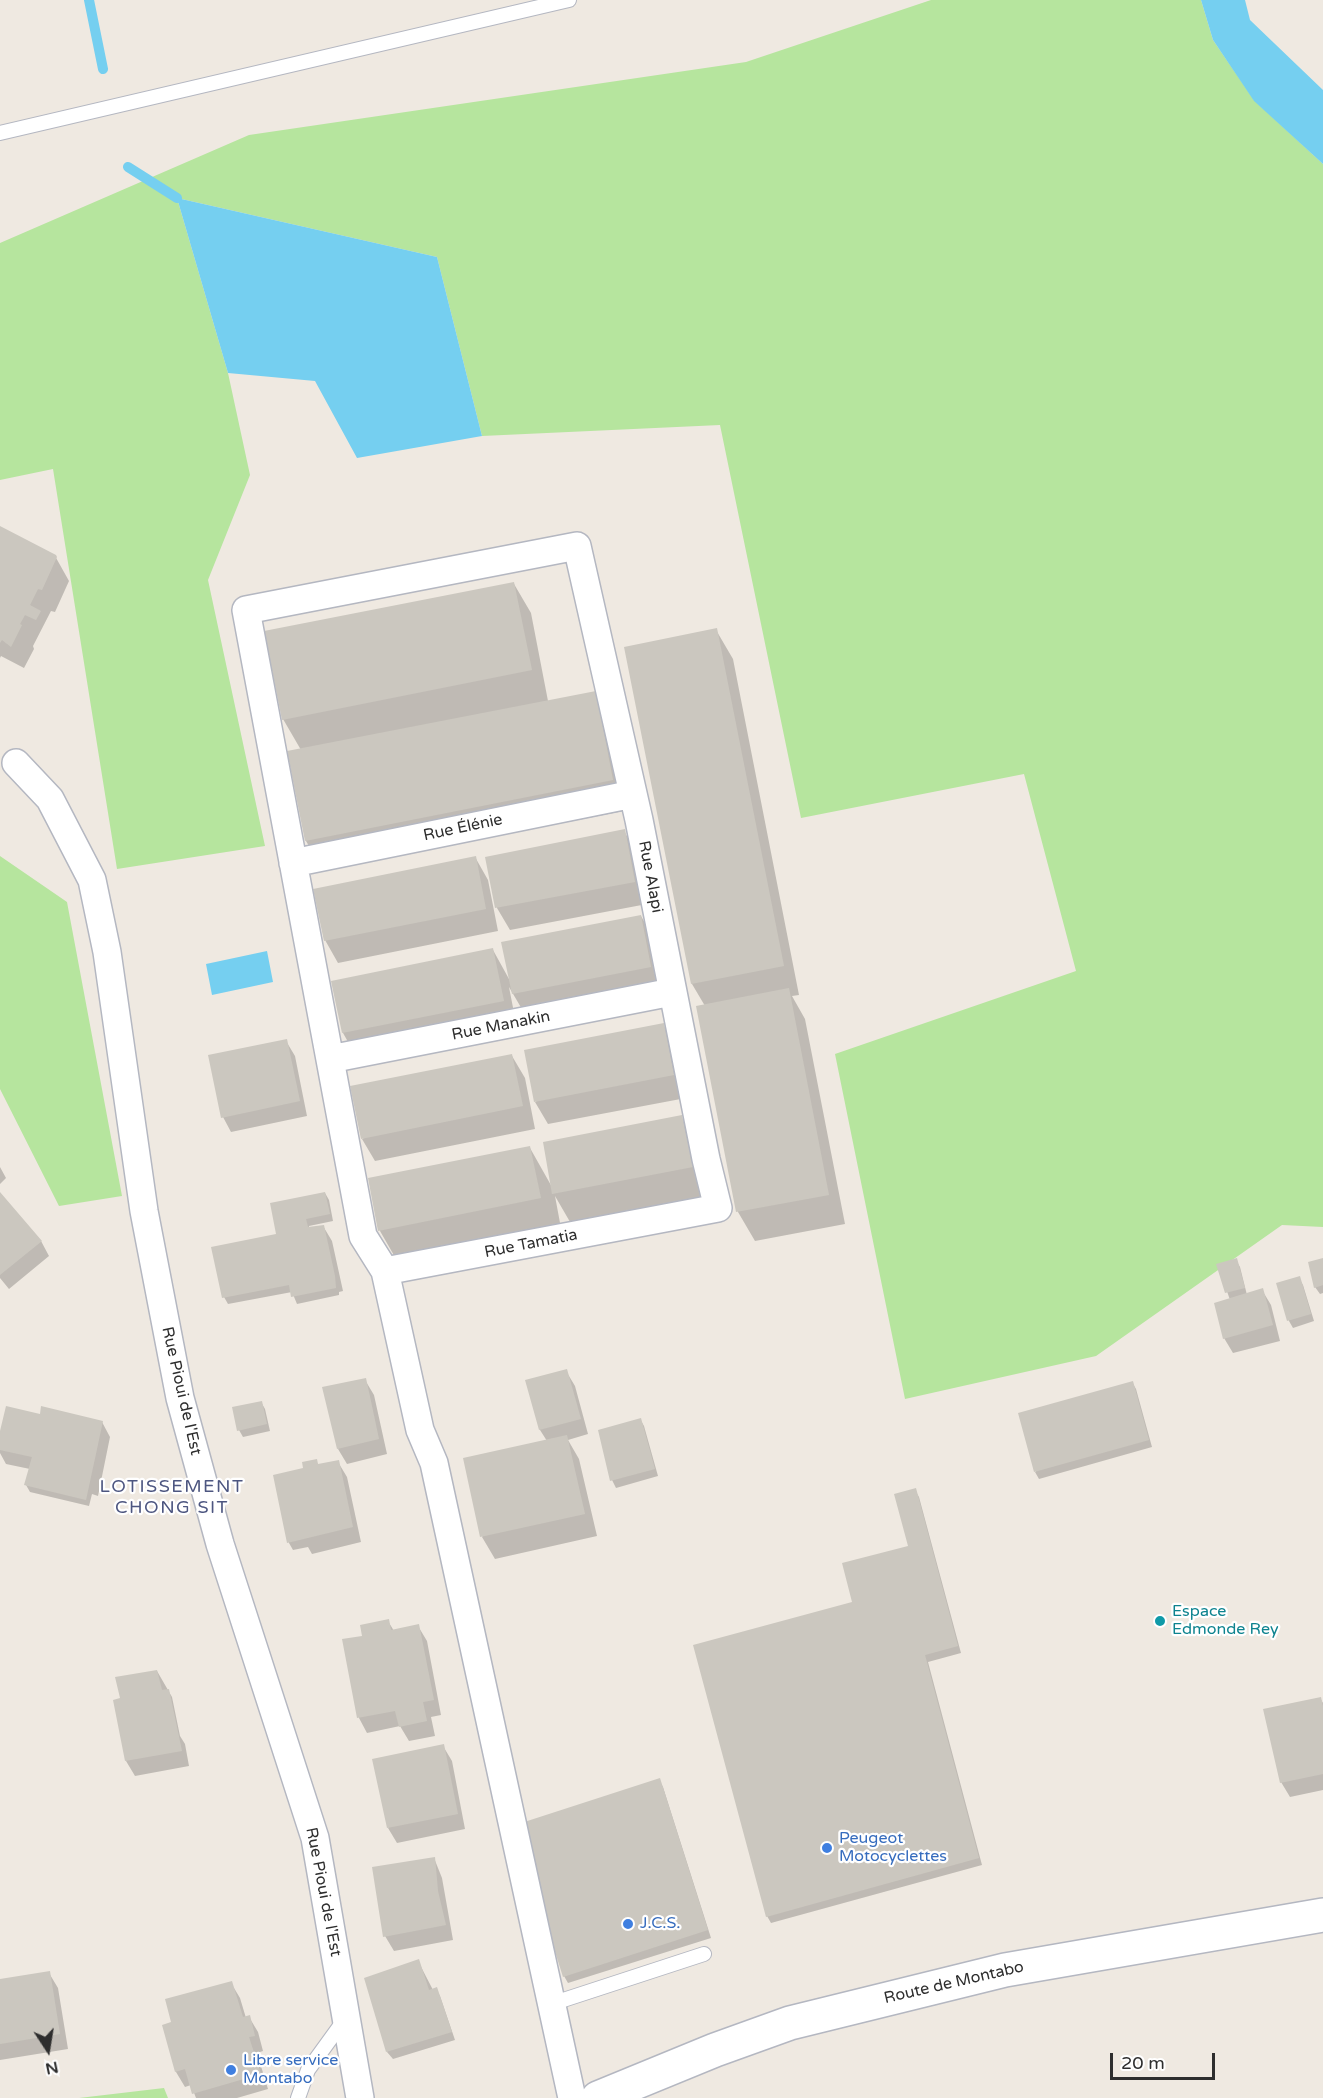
<!DOCTYPE html>
<meta charset="utf-8">
<style>
body{margin:0}
#map{position:relative;width:1323px;height:2098px;overflow:hidden;background:#efe9e1;font-family:"Varela Round",sans-serif}
canvas{display:block}
.north{position:absolute;left:18px;top:2020px;width:60px;height:60px;-webkit-text-stroke:4px #fff;paint-order:stroke;rotate:168deg;font-size:16px;font-weight:700;line-height:24px;text-align:center;color:#2e2e2e}
.north::after{content:'';display:block;margin:auto;width:21px;height:27px;background:#2e2e2e;clip-path:polygon(50% 0,100% 100%,50% 72%,0 100%)}
.scale{position:absolute;left:1110px;top:2053px;width:105px;height:27px;box-sizing:border-box;border:3px solid #2e2e2e;border-top:0;padding-left:8px;font-size:18px;line-height:21px;white-space:nowrap;color:#2e2e2e;-webkit-text-stroke:4px #fff;paint-order:stroke}
</style>
<div id="map">
<canvas width="1323" height="2098"></canvas>
<div class="north">N</div>
<div class="scale">20 m</div>
</div>
<script>
const context = document.querySelector('canvas').getContext('2d');
context.lineJoin = 'round';
function fillPath(path, color) {
  context.fillStyle = color;
  context.fill(path, 'evenodd');
}
function strokePath(path, color, width, dash) {
  context.strokeStyle = color;
  context.lineWidth = width;
  context.lineCap = dash ? 'butt' : 'round';
  context.setLineDash(dash || []);
  context.stroke(path);
}
function label(font, color, halo, rows, align = 'center') {
  context.font = font + ' "Varela Round",sans-serif';
  context.lineWidth = 4.5;
  context.setLineDash([]);
  context.textBaseline = 'middle';
  context.strokeStyle = halo;
  context.fillStyle = color;
  for (const [text, x, y, turn = 0] of rows) {
    context.save();
    context.translate(x, y);
    context.rotate((+turn || 0) * Math.PI / 180);
    context.textAlign = isNaN(turn) ? turn : align;
    if (halo) context.strokeText(text, 0, 0);
    context.fillText(text, 0, 0);
    context.restore();
  }
}
const green = new Path2D(`
 M 931,0 L 1201,0 L 1213,40 L 1254,100 L 1323,164 L 1323,1227 L 1282,1225 L 1096,1356 L 905,1399 L 835,1054 L 1076,971 L 1024,774 L 801,818 L 720,425 L 482,436 L 437,257 L 177,198 L 228,373 L 250,475 L 208,580 L 265,846 L 117,869 L 53,469 L 0,480 L 0,243 L 249,135 L 746,62 Z
 M 0,856 L 67,902 L 122,1196 L 59,1206 L 0,1089 Z
 M 164,2088 L 168,2098 L 79,2098 Z`);
const water = new Path2D(`
 M 1201,0 L 1245,0 L 1250,20 L 1323,90 L 1323,164 L 1254,101 L 1213,40 Z
 M 177,198 L 437,257 L 482,436 L 357,458 L 315,381 L 228,373 Z
 M 267,951 L 273,982 L 212,995 L 206,964 Z`);
const shadow = new Path2D(`
 M 0,527 L 55,556 L 69,581 L 55,612 L 51,611 L 33,646 L 34,649 L 24,668 L 1,656 L 0,658 Z
 M 514,584 L 531,613 L 548,701 L 595,692 L 612,722 L 629,810 L 323,870 L 306,841 L 301,750 L 283,719 Z
 M 716,630 L 733,659 L 799,995 L 792,996 L 805,1019 L 845,1224 L 755,1241 L 738,1212 L 705,1006 L 692,984 Z
 M 624,831 L 637,854 L 647,904 L 510,930 L 497,908 L 487,858 Z
 M 475,857 L 488,880 L 498,931 L 338,963 L 325,940 Z
 M 641,916 L 654,939 L 663,990 L 526,1016 L 509,987 L 516,1023 L 356,1056 L 343,1033 L 333,982 L 493,950 L 509,979 Z
 M 663,1025 L 676,1047 L 686,1098 L 548,1124 L 535,1102 Z
 M 286,1041 L 295,1056 L 307,1116 L 231,1132 L 223,1117 Z
 M 512,1056 L 525,1078 L 535,1129 L 375,1161 L 362,1139 Z
 M 681,1117 L 705,1158 L 715,1208 L 577,1234 L 555,1196 L 563,1239 L 403,1271 L 380,1231 L 370,1180 L 530,1148 L 552,1187 Z
 M 0,1167 L 6,1178 L 0,1184 Z
 M 325,1193 L 329,1200 L 333,1221 L 309,1226 L 309,1229 L 323,1226 L 332,1241 L 343,1291 L 339,1292 L 339,1295 L 297,1304 L 292,1292 L 228,1304 L 224,1297 L 279,1235 Z
 M 0,1194 L 41,1241 L 49,1256 L 9,1289 L 0,1278 Z
 M 1323,1259 L 1323,1293 L 1320,1294 L 1315,1287 Z
 M 1236,1260 L 1240,1267 L 1247,1295 L 1262,1290 L 1271,1305 L 1280,1341 L 1233,1353 L 1224,1338 L 1230,1300 L 1218,1265 Z
 M 1299,1278 L 1303,1285 L 1314,1321 L 1293,1328 L 1289,1321 L 1278,1284 Z
 M 566,1371 L 575,1386 L 588,1434 L 568,1440 L 579,1459 L 597,1536 L 495,1559 L 482,1537 L 547,1441 L 540,1430 L 527,1381 Z
 M 365,1380 L 374,1395 L 387,1454 L 347,1464 L 338,1449 Z
 M 1132,1382 L 1136,1389 L 1152,1447 L 1039,1479 L 1035,1472 Z
 M 261,1402 L 265,1409 L 270,1431 L 243,1437 L 239,1430 Z
 M 41,1416 L 102,1422 L 110,1437 L 98,1496 L 92,1494 L 89,1506 L 30,1492 L 26,1485 L 30,1469 L 6,1464 L 0,1453 L 0,1438 Z
 M 640,1419 L 644,1426 L 658,1476 L 616,1488 L 612,1480 Z
 M 316,1461 L 319,1466 L 338,1462 L 347,1477 L 361,1542 L 312,1554 L 308,1547 L 293,1550 L 289,1543 L 275,1476 L 303,1470 Z
 M 915,1490 L 919,1497 L 961,1653 L 928,1662 L 982,1865 L 771,1923 L 767,1916 L 854,1603 L 910,1547 Z
 M 388,1621 L 394,1631 L 418,1626 L 427,1641 L 441,1715 L 431,1717 L 435,1736 L 409,1741 L 400,1726 L 367,1733 L 359,1718 L 343,1641 L 363,1637 Z
 M 157,1671 L 172,1697 L 180,1736 L 185,1744 L 189,1766 L 135,1776 L 126,1761 L 123,1739 Z
 M 1320,1698 L 1323,1703 L 1323,1790 L 1290,1797 L 1281,1782 Z
 M 443,1746 L 452,1761 L 465,1829 L 397,1843 L 388,1828 Z
 M 659,1780 L 663,1787 L 711,1938 L 568,1983 L 564,1976 Z
 M 434,1858 L 442,1878 L 453,1940 L 394,1951 L 385,1936 Z
 M 418,1961 L 433,1990 L 436,1989 L 440,1996 L 455,2040 L 393,2059 L 387,2052 Z
 M 49,1973 L 58,1988 L 68,2049 L 0,2060 L 0,1981 Z
 M 231,1983 L 240,1998 L 246,2018 L 249,2017 L 258,2032 L 263,2051 L 257,2053 L 268,2089 L 237,2098 L 196,2098 L 191,2085 L 185,2087 L 176,2072 L 164,2026 L 173,2023 Z`);
const stream = new Path2D(`
 M 89,0 L 103,69
 M 128,167 L 177,198`);
const building = new Path2D(`
 M 0,526 L 56,555 L 57,557 L 42,590 L 38,589 L 30,605 L 41,611 L 36,620 L 25,615 L 20,624 L 22,625 L 11,647 L 2,640 L 0,643 Z
 M 514,582 L 532,670 L 282,720 L 264,631 Z
 M 717,628 L 784,966 L 691,984 L 624,647 Z
 M 596,691 L 613,780 L 305,841 L 287,751 Z
 M 625,829 L 635,882 L 495,908 L 485,857 Z
 M 476,856 L 486,909 L 324,941 L 313,889 Z
 M 641,915 L 651,967 L 512,994 L 501,942 Z
 M 493,948 L 504,1001 L 342,1033 L 331,981 Z
 M 789,988 L 829,1195 L 736,1212 L 696,1006 Z
 M 664,1023 L 674,1075 L 534,1102 L 524,1050 Z
 M 287,1039 L 300,1101 L 221,1118 L 208,1055 Z
 M 512,1054 L 523,1106 L 361,1139 L 350,1086 Z
 M 682,1115 L 693,1167 L 552,1194 L 543,1142 Z
 M 530,1146 L 541,1198 L 378,1231 L 368,1178 Z
 M 0,1192 L 42,1241 L 0,1275 Z
 M 325,1192 L 330,1214 L 306,1219 L 308,1227 L 324,1225 L 335,1276 L 336,1288 L 291,1297 L 289,1285 L 222,1298 L 211,1247 L 276,1234 L 270,1203 Z
 M 1237,1258 L 1245,1288 L 1225,1293 L 1216,1264 Z
 M 1323,1258 L 1323,1285 L 1314,1288 L 1308,1262 Z
 M 1300,1276 L 1311,1314 L 1287,1321 L 1276,1283 Z
 M 1263,1288 L 1273,1325 L 1223,1339 L 1214,1303 Z
 M 567,1369 L 581,1419 L 539,1430 L 525,1380 Z
 M 366,1378 L 379,1439 L 337,1449 L 322,1387 Z
 M 1133,1381 L 1149,1440 L 1034,1472 L 1018,1413 Z
 M 262,1401 L 267,1424 L 237,1431 L 232,1407 Z
 M 6,1406 L 40,1414 L 41,1406 L 103,1421 L 86,1500 L 24,1485 L 32,1457 L 0,1450 L 0,1431 Z
 M 641,1418 L 655,1469 L 610,1481 L 598,1430 Z
 M 567,1435 L 585,1514 L 480,1537 L 463,1458 Z
 M 317,1459 L 318,1464 L 339,1460 L 353,1527 L 287,1543 L 273,1475 L 303,1468 L 302,1462 Z
 M 916,1488 L 958,1646 L 925,1655 L 979,1858 L 766,1917 L 693,1645 L 852,1602 L 842,1563 L 908,1546 L 894,1494 Z
 M 389,1619 L 391,1630 L 419,1624 L 434,1700 L 423,1702 L 427,1721 L 399,1727 L 395,1711 L 357,1718 L 342,1639 L 362,1636 L 360,1625 Z
 M 157,1670 L 162,1690 L 169,1689 L 182,1751 L 125,1761 L 113,1700 L 120,1698 L 115,1677 Z
 M 1321,1697 L 1323,1706 L 1323,1774 L 1280,1783 L 1263,1709 Z
 M 444,1744 L 458,1814 L 387,1828 L 372,1759 Z
 M 660,1778 L 708,1930 L 563,1977 L 515,1825 Z
 M 435,1857 L 438,1891 L 446,1925 L 383,1937 L 372,1867 Z
 M 419,1959 L 429,1990 L 437,1987 L 452,2032 L 386,2052 L 364,1978 Z
 M 50,1971 L 60,2034 L 0,2044 L 0,1979 Z
 M 232,1981 L 243,2017 L 250,2015 L 255,2036 L 249,2037 L 261,2074 L 192,2094 L 185,2069 L 175,2072 L 162,2025 L 171,2022 L 165,1999 Z`);
const service = new Path2D(`
 M 0,133 L 569,0
 M 551,2004 L 704,1954
 M 298,2098 L 308,2070 L 345,2019`);
const minor = new Path2D(`
 M 577,546 L 639,820 L 706,1159 L 718,1208 L 385,1271 L 363,1236 L 246,610 Z
 M 16,763 L 50,799 L 92,880 L 107,952 L 144,1211 L 180,1398 L 220,1544 L 315,1838 L 360,2098
 M 293,863 L 633,794
 M 330,1059 L 672,992
 M 385,1271 L 420,1430 L 434,1463 L 572,2098`);
const secondary = new Path2D(`
 M 598,2098 L 715,2050 L 790,2023 L 1005,1970 L 1323,1915`);
const markers = [
 [1160,1621,6,"#0f9aa8"],
 [827,1848,6,"#3f7fe0"],
 [628,1924,6,"#3f7fe0"],
 [231,2070,6,"#3f7fe0"]
];
const streetNames = [
 ["Rue Élénie",463,828,-12],
 ["Rue Alapi",650,877,79],
 ["Rue Manakin",501,1026,-11],
 ["Rue Tamatia",531,1244,-11],
 ["Rue Pioui de l'Est",181,1391,77],
 ["Rue Pioui de l'Est",323,1892,79],
 ["Route de Montabo",954,1983,-13]
];
const cultureNames = [
 ["Espace",1172,1612],
 ["Edmonde Rey",1172,1630]
];
const shopNames = [
 ["Peugeot",839,1839],
 ["Motocyclettes",839,1857],
 ["J.C.S.",640,1924],
 ["Libre service",243,2061],
 ["Montabo",243,2079]
];
const neighbourhoodNames = [
 ["LOTISSEMENT",172,1487],
 ["CHONG SIT",172,1508]
];
fillPath(green, '#b6e59e');
fillPath(water, '#75cff0');
fillPath(shadow, '#0003');
strokePath(stream, '#75cff0', 10);
fillPath(building, '#cbc7bf');
strokePath(service, '#b4b7c1', 16);
strokePath(minor, '#b4b7c1', 30);
strokePath(secondary, '#b4b7c1', 36);
strokePath(service, '#fff', 14);
strokePath(minor, '#fff', 27);
strokePath(secondary, '#fff', 33);
for (const [x, y, r, color] of markers) {
  const dot = new Path2D();
  dot.arc(x, y, r, 0, 2 * Math.PI);
  context.fillStyle = color;
  context.fill(dot);
  strokePath(dot, '#fff', 2);
}
label('16px', '#2e2e2e', '#fff', streetNames);
label('16px', '#0d838f', '#fff', cultureNames, 'left');
label('16px', '#366cbe', '#fff', shopNames, 'left');
context.letterSpacing = '1.5px';
label('18px', '#4d5680', '#fff', neighbourhoodNames);
context.letterSpacing = '0px';
</script>
